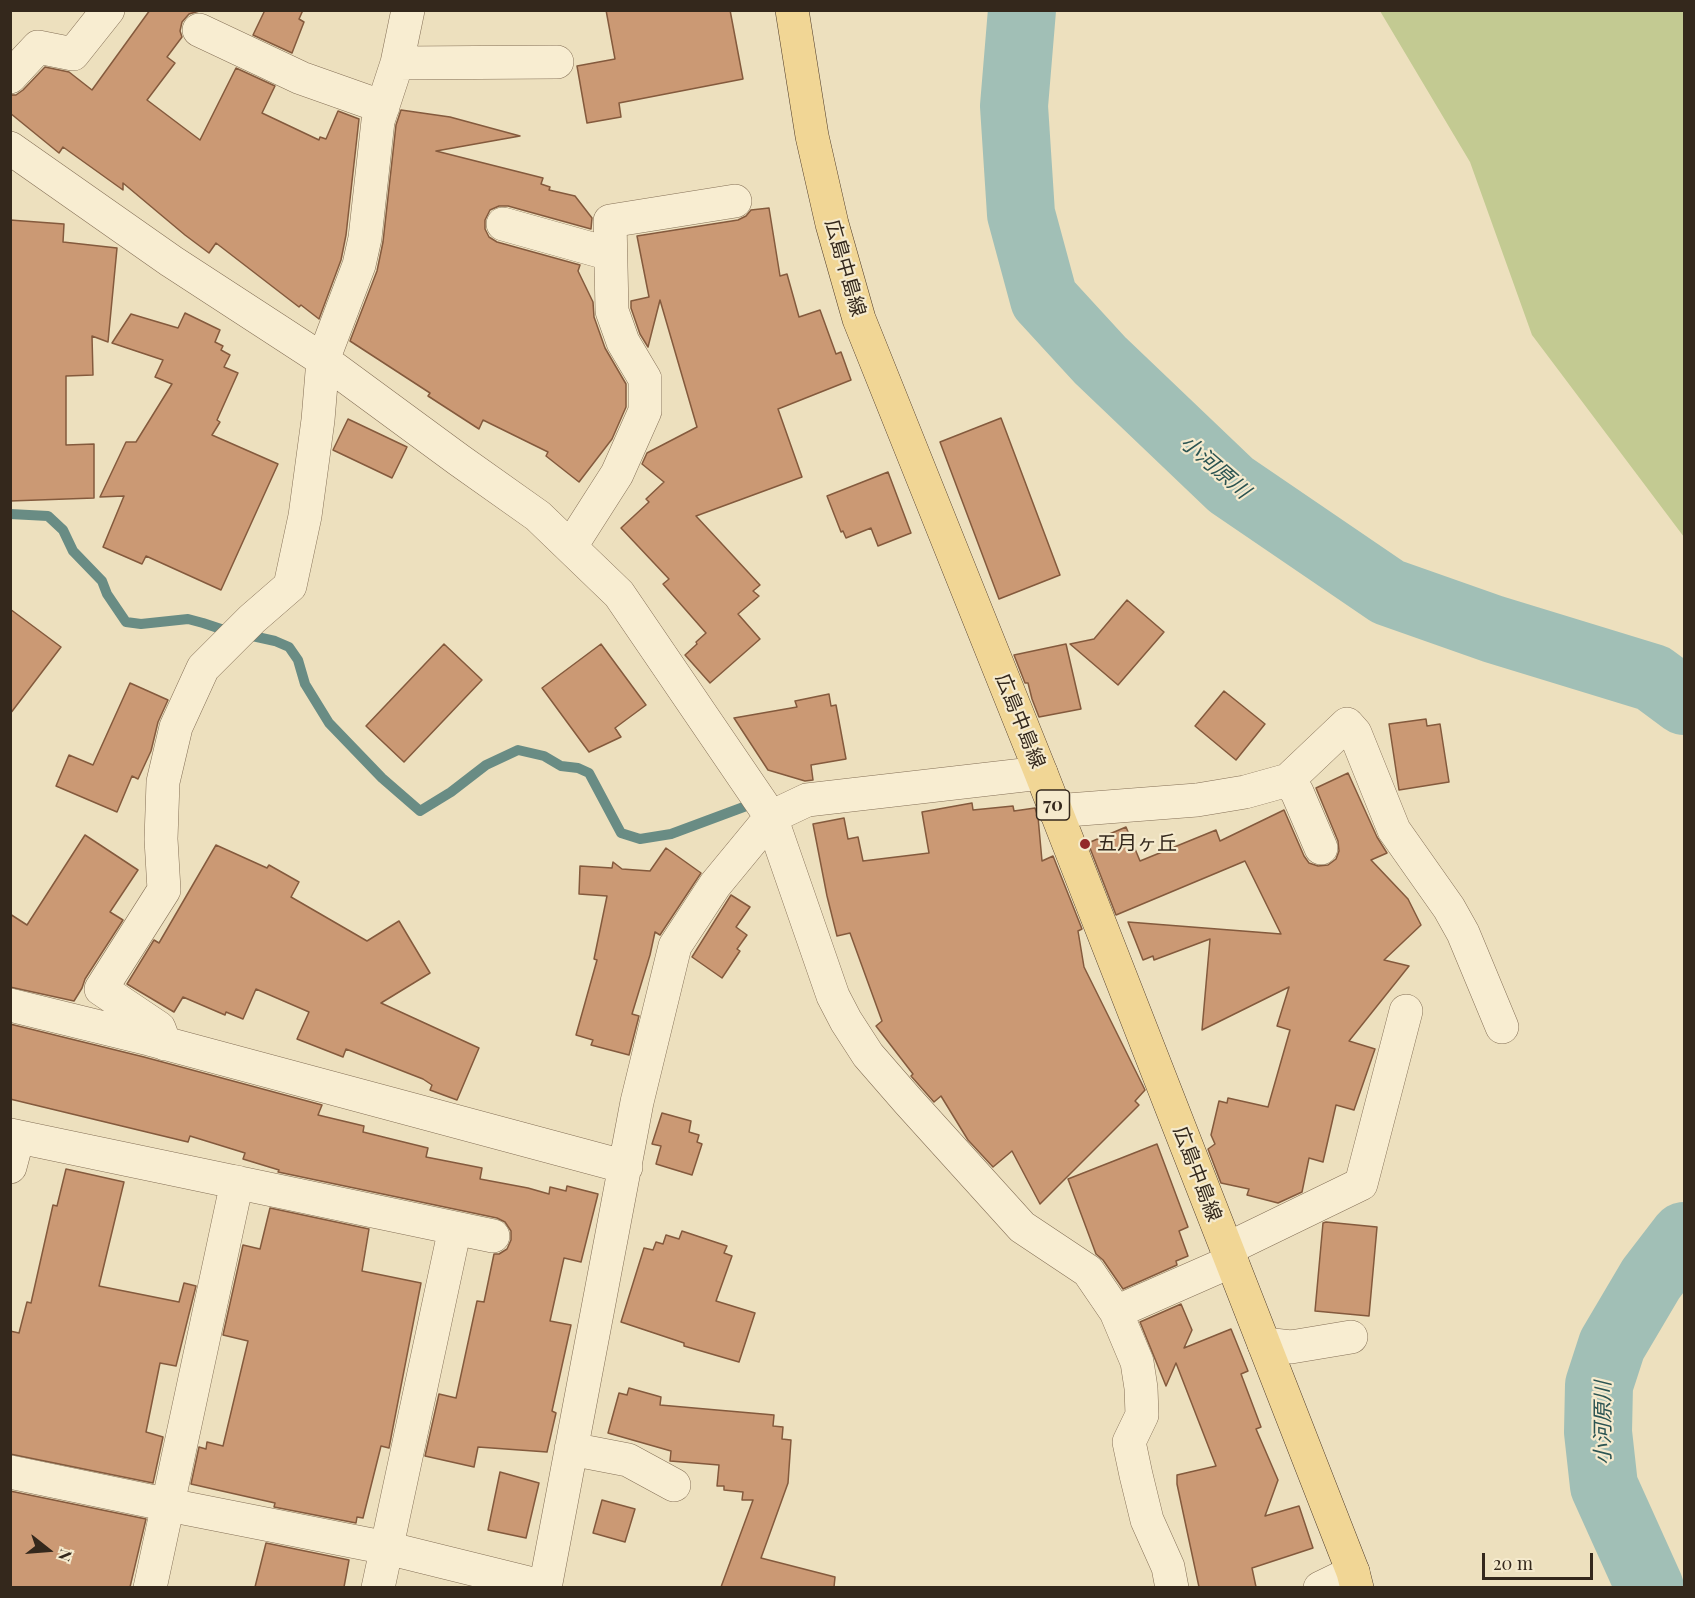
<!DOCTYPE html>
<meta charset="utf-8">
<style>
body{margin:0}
#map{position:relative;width:1695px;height:1598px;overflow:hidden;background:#ede0be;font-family:"Playfair Display",serif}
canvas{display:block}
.frame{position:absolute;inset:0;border:12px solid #34281c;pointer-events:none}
.north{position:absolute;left:18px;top:1520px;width:60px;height:60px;-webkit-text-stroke:4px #f5eacd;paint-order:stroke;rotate:107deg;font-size:16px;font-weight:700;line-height:24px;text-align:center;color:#34281c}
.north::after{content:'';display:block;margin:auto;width:21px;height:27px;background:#34281c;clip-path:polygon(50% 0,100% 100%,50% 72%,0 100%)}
.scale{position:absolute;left:1482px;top:1553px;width:111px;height:27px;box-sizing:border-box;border:3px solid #34281c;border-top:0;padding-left:8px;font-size:18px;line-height:21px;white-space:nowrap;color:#34281c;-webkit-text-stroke:4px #f5eacd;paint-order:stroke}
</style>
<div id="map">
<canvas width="1695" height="1598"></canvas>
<div class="frame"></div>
<div class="north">N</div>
<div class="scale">20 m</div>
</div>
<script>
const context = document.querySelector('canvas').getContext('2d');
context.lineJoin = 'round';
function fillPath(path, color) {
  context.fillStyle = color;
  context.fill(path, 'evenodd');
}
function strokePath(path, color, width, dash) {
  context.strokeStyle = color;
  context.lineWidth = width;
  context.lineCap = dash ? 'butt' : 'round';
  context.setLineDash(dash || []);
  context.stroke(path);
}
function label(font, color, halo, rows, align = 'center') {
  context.font = font + ' "Playfair Display","Noto Sans JP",serif';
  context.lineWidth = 4.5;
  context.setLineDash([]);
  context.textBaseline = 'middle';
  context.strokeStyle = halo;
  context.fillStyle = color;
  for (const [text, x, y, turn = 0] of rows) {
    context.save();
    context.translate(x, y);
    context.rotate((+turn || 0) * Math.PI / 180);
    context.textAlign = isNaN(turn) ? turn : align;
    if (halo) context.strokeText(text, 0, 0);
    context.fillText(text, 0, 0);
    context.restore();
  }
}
const green = new Path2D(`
 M 1380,11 L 1684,11 L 1684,537 L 1532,335 L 1470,162 Z`);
const stream = new Path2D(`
 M 10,514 L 48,516 L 63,530 L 73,551 L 102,581 L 107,594 L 126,622 L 141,624 L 188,619 L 203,623 L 221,629 L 275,641 L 289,647 L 298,660 L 305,684 L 329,723 L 382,778 L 420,811 L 451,792 L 486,765 L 518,750 L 544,756 L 561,766 L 578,768 L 589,773 L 621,833 L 640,839 L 671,834 L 749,805`);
const river = new Path2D(`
 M 1022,10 L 1014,106 L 1021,214 L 1044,299 L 1100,360 L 1231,485 L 1388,592 L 1493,629 L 1653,678 L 1684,701
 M 1650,1588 L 1604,1486 L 1598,1432 L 1599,1385 L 1612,1345 L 1651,1279 L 1684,1236`);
const building = new Path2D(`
 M 150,10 L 203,10 L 189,14 L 182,22 L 180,31 L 182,37 L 167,57 L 175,63 L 147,100 L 200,140 L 236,68 L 275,86 L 262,113 L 319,140 L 320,137 L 326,139 L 338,111 L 359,119 L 346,235 L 341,260 L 319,319 L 301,305 L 299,307 L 216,243 L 209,253 L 185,235 L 123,183 L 123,190 L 63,147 L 59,153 L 10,113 L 10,95 L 16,95 L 23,90 L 45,67 L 69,72 L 92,90 Z
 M 265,10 L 303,10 L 299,19 L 304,22 L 292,53 L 253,35 Z
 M 606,10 L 730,10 L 743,79 L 619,103 L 621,117 L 587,123 L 577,66 L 615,59 Z
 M 401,110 L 450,117 L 520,136 L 436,151 L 543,178 L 541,184 L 550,187 L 549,190 L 575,196 L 592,218 L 591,229 L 508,206 L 499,206 L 490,210 L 485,220 L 485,229 L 489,237 L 497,242 L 580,265 L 578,271 L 593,302 L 594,317 L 605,348 L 626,384 L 626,407 L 612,439 L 579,482 L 546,456 L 548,452 L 483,420 L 479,429 L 428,396 L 430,393 L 350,341 L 377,271 L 383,242 L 396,125 Z
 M 769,208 L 780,276 L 787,274 L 799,317 L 820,310 L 836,354 L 841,352 L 851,380 L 778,409 L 802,477 L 696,516 L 760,585 L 753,591 L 759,596 L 738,614 L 760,639 L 710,683 L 685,655 L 697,644 L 696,642 L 706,633 L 663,584 L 669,579 L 621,528 L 649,502 L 646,499 L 664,482 L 642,464 L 647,453 L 697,427 L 660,300 L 648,347 L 640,334 L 631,308 L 631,301 L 649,297 L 637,236 L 738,220 L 746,216 L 751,210 Z
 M 10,220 L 64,224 L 63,242 L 117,248 L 108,342 L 92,336 L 93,375 L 66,376 L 66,445 L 94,444 L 94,498 L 10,501 Z
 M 185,313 L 220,330 L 215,342 L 223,346 L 221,350 L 230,355 L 224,367 L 238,373 L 217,420 L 220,422 L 212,435 L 278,464 L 221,590 L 146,556 L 142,564 L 103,547 L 124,496 L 100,497 L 126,442 L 136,442 L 172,384 L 155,377 L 163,360 L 112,343 L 131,314 L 178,328 Z
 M 1001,418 L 1060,575 L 999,599 L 940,442 Z
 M 348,419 L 407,447 L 392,478 L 333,450 Z
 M 888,472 L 911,533 L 878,546 L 871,528 L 846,538 L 843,531 L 841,532 L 827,496 Z
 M 1127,600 L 1164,632 L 1118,685 L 1070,644 L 1094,639 Z
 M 10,609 L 61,647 L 10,714 Z
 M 444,644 L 482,680 L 404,762 L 366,726 Z
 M 601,644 L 646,705 L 615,728 L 621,737 L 589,752 L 542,688 Z
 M 1066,644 L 1081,709 L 1039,717 L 1032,699 L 1028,683 L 1025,683 L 1014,655 Z
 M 130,683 L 168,700 L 158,722 L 151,751 L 138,779 L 132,776 L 117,812 L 56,786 L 69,755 L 93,765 Z
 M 1224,691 L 1265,724 L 1236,760 L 1195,726 Z
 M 829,694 L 831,706 L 836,705 L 846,759 L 811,765 L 813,780 L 805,781 L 768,770 L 734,718 L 797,707 L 795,701 Z
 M 1426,719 L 1427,726 L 1440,724 L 1449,782 L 1399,790 L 1389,724 Z
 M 1348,773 L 1377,837 L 1387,853 L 1371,860 L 1408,899 L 1421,925 L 1384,960 L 1409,966 L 1349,1041 L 1375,1049 L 1354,1110 L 1336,1105 L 1323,1162 L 1309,1158 L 1302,1192 L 1278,1203 L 1247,1195 L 1249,1189 L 1221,1183 L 1208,1149 L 1215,1144 L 1211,1135 L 1219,1101 L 1227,1103 L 1228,1098 L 1268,1107 L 1290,1030 L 1277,1026 L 1289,987 L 1202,1030 L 1210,939 L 1154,960 L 1153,956 L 1143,960 L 1128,922 L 1281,934 L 1245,861 L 1116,915 L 1088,843 L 1126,827 L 1140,861 L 1216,830 L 1220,841 L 1284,810 L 1304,856 L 1309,863 L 1318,866 L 1328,865 L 1336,859 L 1339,851 L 1338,841 L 1316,788 Z
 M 972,803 L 973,810 L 1013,806 L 1014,811 L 1035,808 L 1038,817 L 1042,861 L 1053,856 L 1082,929 L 1078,931 L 1084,967 L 1145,1090 L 1135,1101 L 1139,1105 L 1040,1204 L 1012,1151 L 993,1167 L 968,1140 L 941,1096 L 934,1102 L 911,1076 L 913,1074 L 876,1026 L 882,1021 L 850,933 L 837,936 L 827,896 L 813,824 L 844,818 L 848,839 L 858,837 L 863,861 L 929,853 L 922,812 Z
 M 85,835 L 138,870 L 110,912 L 123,920 L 85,979 L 82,988 L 74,1001 L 10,987 L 10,914 L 27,925 Z
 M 216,845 L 267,868 L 269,865 L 299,882 L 291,897 L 367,941 L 399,921 L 430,973 L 381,1003 L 479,1048 L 457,1100 L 430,1090 L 432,1085 L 423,1079 L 346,1049 L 343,1057 L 297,1039 L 309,1012 L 256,989 L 243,1019 L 226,1012 L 225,1015 L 183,997 L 174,1012 L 127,984 L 154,940 L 159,943 Z
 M 666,848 L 701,873 L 660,935 L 655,932 L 650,955 L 632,1014 L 639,1016 L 629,1055 L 591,1045 L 593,1040 L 576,1035 L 597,960 L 594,959 L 607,896 L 579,894 L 580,866 L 612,868 L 613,862 L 622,869 L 650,871 Z
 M 731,895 L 750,907 L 736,927 L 747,935 L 737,949 L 740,951 L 722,978 L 692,957 Z
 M 10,1024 L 144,1057 L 322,1105 L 318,1115 L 364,1126 L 363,1132 L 428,1148 L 426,1157 L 482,1168 L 480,1179 L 528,1188 L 549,1194 L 550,1187 L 566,1191 L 567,1186 L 598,1194 L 581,1262 L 564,1258 L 550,1321 L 571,1325 L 552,1411 L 556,1413 L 547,1452 L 478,1447 L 474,1467 L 425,1456 L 439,1394 L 456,1398 L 477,1301 L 484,1302 L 494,1254 L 499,1254 L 507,1249 L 511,1240 L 511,1231 L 505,1222 L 497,1218 L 278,1172 L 279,1170 L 243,1159 L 245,1153 L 190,1136 L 188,1142 L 10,1099 Z
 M 662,1113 L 691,1121 L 689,1132 L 699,1135 L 697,1142 L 702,1144 L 692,1175 L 656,1164 L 661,1146 L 652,1144 Z
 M 1157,1144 L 1188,1227 L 1179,1231 L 1188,1256 L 1176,1261 L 1177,1265 L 1123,1289 L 1103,1260 L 1096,1254 L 1068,1179 Z
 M 66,1169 L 124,1182 L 99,1286 L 179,1302 L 184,1283 L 196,1286 L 176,1366 L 160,1363 L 146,1432 L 163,1437 L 153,1483 L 10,1454 L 10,1331 L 19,1333 L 27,1302 L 31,1303 L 53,1205 L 57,1206 Z
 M 270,1208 L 369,1229 L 362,1271 L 421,1283 L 389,1448 L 381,1446 L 363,1518 L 357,1517 L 356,1523 L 274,1507 L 275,1503 L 191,1484 L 199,1447 L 206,1449 L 207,1442 L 223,1446 L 248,1341 L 223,1335 L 243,1245 L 260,1249 Z
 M 1326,1222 L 1377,1227 L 1369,1316 L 1315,1311 L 1323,1223 Z
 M 682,1231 L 727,1246 L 724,1253 L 732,1256 L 716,1301 L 755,1313 L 739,1362 L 684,1346 L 684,1343 L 621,1322 L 644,1248 L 653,1250 L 656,1242 L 663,1244 L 666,1235 L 679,1239 Z
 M 1181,1304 L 1192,1330 L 1184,1348 L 1231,1329 L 1248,1371 L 1241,1374 L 1261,1427 L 1256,1429 L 1278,1480 L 1265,1516 L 1299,1506 L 1313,1548 L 1252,1568 L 1256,1587 L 1199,1587 L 1177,1484 L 1177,1475 L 1216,1466 L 1176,1363 L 1166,1386 L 1140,1322 Z
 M 629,1388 L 661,1397 L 660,1405 L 774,1415 L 773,1426 L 783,1427 L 782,1439 L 791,1440 L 788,1483 L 761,1558 L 835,1577 L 834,1587 L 721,1587 L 753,1500 L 742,1500 L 743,1492 L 724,1490 L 724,1486 L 717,1486 L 719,1465 L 670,1461 L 671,1451 L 608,1433 L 619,1393 L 627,1395 Z
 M 500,1472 L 539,1483 L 526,1538 L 488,1530 Z
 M 10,1491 L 146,1519 L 130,1587 L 10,1587 Z
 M 602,1500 L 635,1509 L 625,1542 L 593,1533 Z
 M 266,1543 L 349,1560 L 344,1587 L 255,1587 Z`);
const minor = new Path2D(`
 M 199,30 L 301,78 L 383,107
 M 397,63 L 557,62
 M 10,77 L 38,47 L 73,54 L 108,10
 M 10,148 L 171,261 L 323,360 L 459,460 L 538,516 L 619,594 L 771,817 L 833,996 L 846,1021 L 868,1055 L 908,1101 L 1022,1227 L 1088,1271 L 1116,1312 L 1137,1362 L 1141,1388 L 1142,1415 L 1129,1442 L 1136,1475 L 1147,1520 L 1168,1567 L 1172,1588
 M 503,224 L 610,254
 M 571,546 L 617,474 L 645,411 L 645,379 L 623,342 L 612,311 L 610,221 L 735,201
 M 1288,780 L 1297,792 L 1321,848
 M 1055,811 L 1197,800 L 1245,792 L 1288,780 L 1347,724 L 1355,733 L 1394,830 L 1449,908 L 1463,933 L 1502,1027
 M 10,1005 L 149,1039 L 626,1167
 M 165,1044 L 159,1028 L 101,989 L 164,890 L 161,839 L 163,782 L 176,727 L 203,668 L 252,619 L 290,586 L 305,516 L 318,420 L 323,360 L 359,265 L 365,238 L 378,121 L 397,63 L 408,10
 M 10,1135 L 493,1236
 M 10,1167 L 18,1137
 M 1227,1249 L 1361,1184 L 1406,1011
 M 1116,1312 L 1232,1261
 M 1264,1344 L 1291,1347 L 1351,1337
 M 571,1449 L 628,1460 L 674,1485
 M 10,1472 L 169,1505 L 387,1548 L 545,1587
 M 150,1588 L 237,1182
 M 378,1588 L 455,1228
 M 545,1588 L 637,1102 L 675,946 L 715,885 L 771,817 L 807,800 L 1041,773
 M 1320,1588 L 1353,1572`);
const major = new Path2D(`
 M 792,10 L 812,136 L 832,224 L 859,319 L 1041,773 L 1353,1572 L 1357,1588`);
const markers = [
 [1085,844,6,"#932828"]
];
const shields = [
 [1053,805,33]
];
const shieldNames = [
 ["70",1053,805]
];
const streetNames = [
 ["広島中島線",845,268,74],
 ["広島中島線",1020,721,68],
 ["広島中島線",1197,1174,69]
];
const poiNames = [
 ["五月ヶ丘",1097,844]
];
const waterNames = [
 ["小河原川",1215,467,41],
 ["小河原川",1603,1423,-90]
];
fillPath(green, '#c3ca92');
strokePath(stream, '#698c84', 10);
strokePath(river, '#a1bfb6', 68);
fillPath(building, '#cb9974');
strokePath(building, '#845a3d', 1.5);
strokePath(minor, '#857057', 34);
strokePath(major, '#523e2c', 34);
strokePath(minor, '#f8edd1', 33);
strokePath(major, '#f1d695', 33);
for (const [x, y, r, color] of markers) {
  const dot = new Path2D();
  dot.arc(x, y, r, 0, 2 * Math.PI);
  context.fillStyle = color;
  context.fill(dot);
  strokePath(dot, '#f5eacd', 2);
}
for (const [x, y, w] of shields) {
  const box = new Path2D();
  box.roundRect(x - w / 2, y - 15, w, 30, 4.5);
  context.fillStyle = '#f5eacd';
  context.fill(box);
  strokePath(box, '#34281c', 1.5);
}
label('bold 18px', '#34281c', null, shieldNames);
label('20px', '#34281c', '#f5eacd', streetNames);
label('20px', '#34281c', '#f5eacd', poiNames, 'left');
label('italic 21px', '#2b5452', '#f5eacd', waterNames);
</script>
